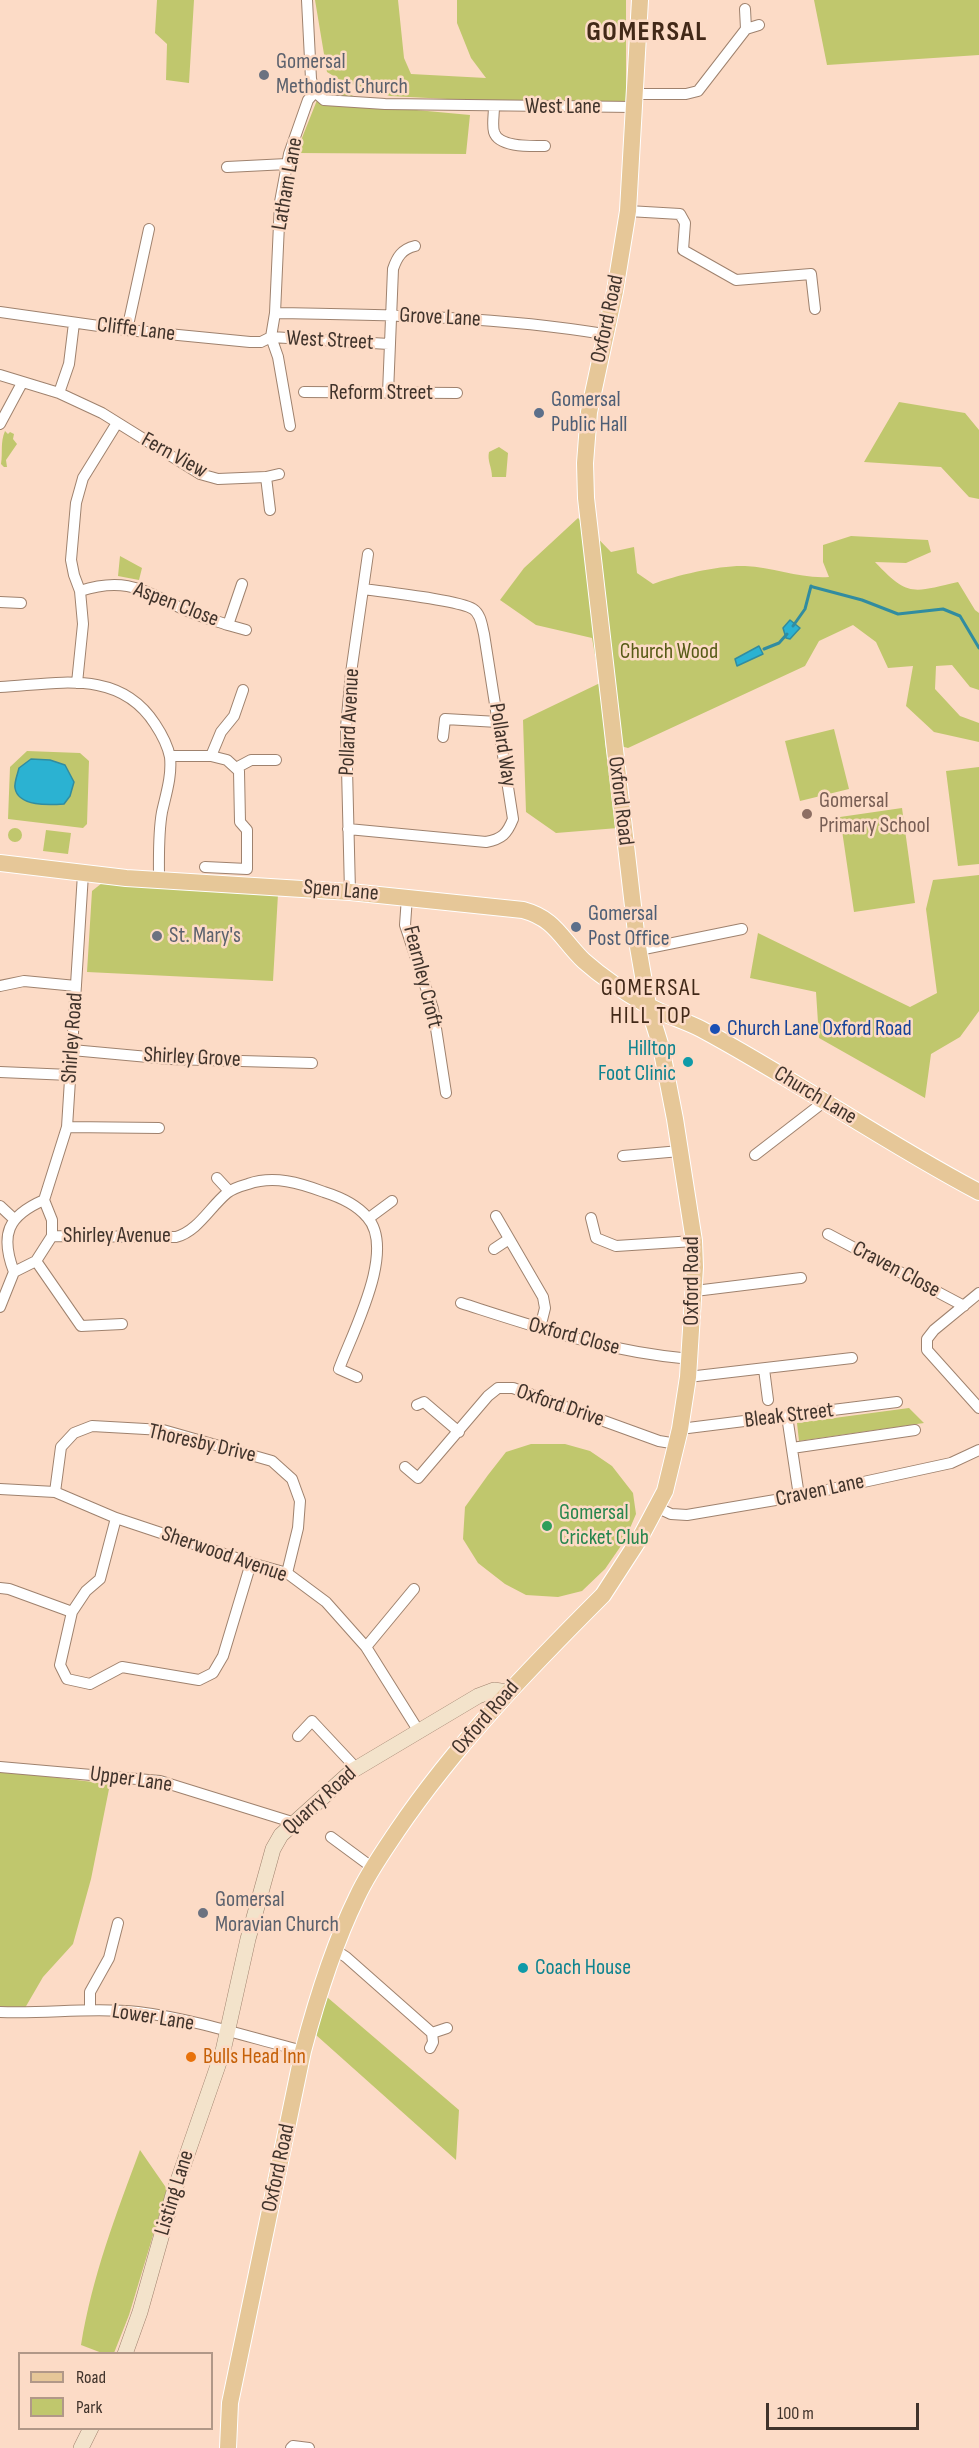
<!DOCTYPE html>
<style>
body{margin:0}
#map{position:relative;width:979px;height:2448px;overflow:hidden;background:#fcdbc6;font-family:"Sofia Sans Condensed",sans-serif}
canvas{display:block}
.legend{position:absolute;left:18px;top:2352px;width:195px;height:78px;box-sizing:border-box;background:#fcdbc6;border:2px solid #b19888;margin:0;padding:8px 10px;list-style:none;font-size:18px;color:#40332b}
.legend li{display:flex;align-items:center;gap:12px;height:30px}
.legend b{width:30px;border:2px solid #b19888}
.scale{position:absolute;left:766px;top:2403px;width:153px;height:27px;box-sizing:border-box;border:3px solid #40332b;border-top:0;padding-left:8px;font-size:18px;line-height:21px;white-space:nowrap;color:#40332b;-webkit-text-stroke:4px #fcdbc6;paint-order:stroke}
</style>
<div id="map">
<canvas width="979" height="2448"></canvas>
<ul class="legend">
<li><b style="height:8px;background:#e6c798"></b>Road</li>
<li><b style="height:16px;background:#c0c76d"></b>Park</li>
</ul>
<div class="scale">100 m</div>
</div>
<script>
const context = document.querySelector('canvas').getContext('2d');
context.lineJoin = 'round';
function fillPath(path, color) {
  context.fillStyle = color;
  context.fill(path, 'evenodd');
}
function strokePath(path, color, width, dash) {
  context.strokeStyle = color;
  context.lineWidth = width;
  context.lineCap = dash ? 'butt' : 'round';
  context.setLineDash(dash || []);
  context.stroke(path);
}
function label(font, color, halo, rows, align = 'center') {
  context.font = font + ' "Sofia Sans Condensed",sans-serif';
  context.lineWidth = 5;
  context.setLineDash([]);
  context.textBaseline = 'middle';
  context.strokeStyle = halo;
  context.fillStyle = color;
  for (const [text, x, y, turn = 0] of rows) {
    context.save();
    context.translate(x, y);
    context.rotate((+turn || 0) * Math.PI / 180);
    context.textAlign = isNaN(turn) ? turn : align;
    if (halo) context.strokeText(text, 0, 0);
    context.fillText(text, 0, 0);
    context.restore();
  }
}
const green = new Path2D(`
 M 157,0 L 194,0 L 189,83 L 166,80 L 167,44 L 155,33 Z
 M 315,0 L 398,0 L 404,58 L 411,74 L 486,78 L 471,58 L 457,23 L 457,0 L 626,0 L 626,102 L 562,105 L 390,96 L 342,81 L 327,72 Z
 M 814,0 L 979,0 L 979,55 L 827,65 Z
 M 323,85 L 384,107 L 470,115 L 466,154 L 296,153 Z
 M 899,402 L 965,413 L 979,430 L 979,499 L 969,497 L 941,467 L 864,462 Z
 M 5,431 L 8,434 L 10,432 L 14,434 L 13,439 L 17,444 L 6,460 L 7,467 L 4,467 L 1,464 C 3,452 0,443 5,431 Z
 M 499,447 L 508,453 L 506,477 L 492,477 C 492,467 487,461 489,452 Z
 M 578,518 L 611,552 L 634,547 L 637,573 L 653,584 C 676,575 721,565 745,566 C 774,567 800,579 829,577 L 823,562 L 823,545 L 851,536 L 928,540 L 931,552 L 906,563 L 875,562 C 909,598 913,592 958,582 L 975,610 L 979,613 L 979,690 L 970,687 L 952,665 L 936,666 L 935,689 L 960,716 L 979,723 L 979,742 L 934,732 L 906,706 L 913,666 L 888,668 L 876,642 L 853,625 L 819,641 L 805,666 L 628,748 L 605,742 L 618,828 L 556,833 L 526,812 L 523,720 L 600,683 L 592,638 L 536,625 L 500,600 L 524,568 Z
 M 120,556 L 142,568 L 139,580 L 118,576 Z
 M 834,729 L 849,789 L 800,801 L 785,741 Z
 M 27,751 L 80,753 L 89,761 L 87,824 L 83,828 L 8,819 L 10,767 Z
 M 979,767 L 979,864 L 958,866 L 946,771 Z
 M 902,808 L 915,903 L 854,912 L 840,817 Z
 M8 835a7 7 0 1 1 14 0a7 7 0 1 1-14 0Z
 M 46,830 L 71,833 L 68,854 L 43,851 Z
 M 979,875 L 979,1011 L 960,1037 L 931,1054 L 925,1098 L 819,1038 L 816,992 L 750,978 L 758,933 L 910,1007 L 937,993 L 926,909 L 933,880 Z
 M 102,883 L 278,894 L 273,981 L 87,972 L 92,891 Z
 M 909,1408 L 924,1423 L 799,1441 L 797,1423 Z
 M 531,1444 L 565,1444 L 590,1451 L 612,1466 L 633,1493 L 636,1514 L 625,1540 L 605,1569 L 582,1591 L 558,1597 L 526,1595 L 505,1584 L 478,1563 L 463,1539 L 465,1507 L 488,1475 L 506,1452 Z
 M 0,1771 L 110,1784 L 91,1879 L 73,1944 L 43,1977 L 25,2008 L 0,2007 Z
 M 327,1997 L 459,2110 L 456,2160 L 316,2035 Z
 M 140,2150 L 167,2189 L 129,2315 L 114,2353 L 102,2353 L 81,2345 C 92,2277 116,2214 140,2150 Z`);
const water = new Path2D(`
 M 790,620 L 800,628 L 790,639 L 786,638 L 783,628 Z
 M 759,646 L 763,654 L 737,666 L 735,659 Z
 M 31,759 L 50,760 L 65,765 L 74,782 L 70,796 L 64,804 C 50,805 18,807 15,788 C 14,782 18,773 19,768 Z`);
const stream = new Path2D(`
 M 793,626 L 805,609 L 811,586 L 813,587 L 862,600 L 898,614 L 943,609 L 960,616 L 979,648
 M 764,649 L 779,643 L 787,634`);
const street = new Path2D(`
 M 307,0 L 311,79 L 315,92 L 324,100 L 385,104 L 633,107
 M 745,9 L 746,29
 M 634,94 L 686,94 L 698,91 L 746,29 L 759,25
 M 494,107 C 494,114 492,125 494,132 C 499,148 532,146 545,146
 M 227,167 L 287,164
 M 628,211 L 680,214 L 685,223 L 683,250 L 736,280 L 811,274 L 815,309
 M 0,312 L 127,330 L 250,342 L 261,342 L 271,337
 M 275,313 C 386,315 495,316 604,334
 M 127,330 L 149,229
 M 271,337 L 275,313 L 280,202 L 289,154 L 308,100 L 315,92
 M 271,337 L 389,344
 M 271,337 L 278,357 L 290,426
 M 0,375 L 59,393 L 102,413 L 200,474 L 218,479 L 266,477 L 270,510
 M 304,392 L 457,393
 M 59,393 L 69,364 L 74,323
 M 388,393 L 393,269 C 397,257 402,249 415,246
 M 0,424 L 22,383
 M 266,477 L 279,474
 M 80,591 C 126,576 144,591 183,609 C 198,616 213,620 228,625 L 242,584
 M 0,602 L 21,603
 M 228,625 L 246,630
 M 77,683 L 83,624 L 80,591 L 74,575 L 71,560 L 76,503 L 83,478 L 117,423
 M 0,687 C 57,684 119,668 155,724 C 161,733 168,747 170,757 C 172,776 166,794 162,812 C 158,834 159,858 159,881
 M 443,737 L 445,719 L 498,722
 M 170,756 L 211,756 L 221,732 L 234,716 L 243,690
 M 236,768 L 251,760 L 276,760
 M 348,829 L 486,842 C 502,839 507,834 513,819 L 484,634 C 482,626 481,614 473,609 C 459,600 384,592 363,589
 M 205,867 L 247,869 L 247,830 L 240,822 L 239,771 L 227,760 L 211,756
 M 350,892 L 346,727 L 351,673 L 368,554
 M 407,897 L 405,925 L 433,1009 L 446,1093
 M 639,950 L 742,929
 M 0,986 L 24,981 L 76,986
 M 72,1050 L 170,1059 L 312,1063
 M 0,1072 L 70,1075
 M 67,1127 L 159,1128
 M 755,1155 L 825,1101
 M 623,1156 L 680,1151
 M 217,1178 L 229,1191
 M 0,1206 L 14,1219
 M 496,1216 L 543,1297 L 545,1308 L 540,1328
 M 369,1218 L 392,1201
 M 591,1218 L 596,1238 L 616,1246 L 694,1241
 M 828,1234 L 964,1306
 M 52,1236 L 176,1237 C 198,1231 210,1207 227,1193 C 233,1188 241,1186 248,1184 C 274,1175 300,1183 324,1192 C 340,1197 356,1204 367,1217 C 397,1250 352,1333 339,1369 L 357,1377
 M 494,1249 L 509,1239
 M 36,1261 L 81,1326 L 122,1324
 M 14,1272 C 0,1235 7,1216 44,1200
 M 695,1291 L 801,1278
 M 979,1293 L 934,1330 L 927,1339 L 927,1350 L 979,1408
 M 461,1303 C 539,1328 608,1352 690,1359
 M 0,1307 L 14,1272 L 36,1261 L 52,1236 L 52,1220 L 44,1200 L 67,1127 L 83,874
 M 764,1369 L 768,1400
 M 688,1377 L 852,1358
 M 417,1405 L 424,1402 L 459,1432
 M 787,1416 L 799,1496
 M 680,1429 L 897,1402
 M 792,1448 L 915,1430
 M 405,1467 L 418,1478 L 488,1396 L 498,1388 L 513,1388 L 659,1441 L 677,1444
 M 0,1489 L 55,1492 L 116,1518 L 251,1563 L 287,1573 L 326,1602 L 366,1647 L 418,1730
 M 55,1492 L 61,1447 L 74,1433 L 92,1426 L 163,1430 L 272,1461 L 292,1479 L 300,1501 L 298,1528 L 287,1573
 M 658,1508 L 671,1514 L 687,1515 L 799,1496 L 951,1463 L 979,1450
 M 116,1518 L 100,1579 L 86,1591 L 72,1612 L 60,1665 L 67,1679 L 90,1684 L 122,1667 L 199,1680 L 213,1673 L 223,1656 L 251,1563
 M 0,1588 L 9,1589 L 72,1612
 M 366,1647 L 414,1589
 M 298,1736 L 312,1721 L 356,1768
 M 0,1767 L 160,1781 L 292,1822
 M 331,1837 L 373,1868
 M 335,1950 L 346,1957 L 432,2033 L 447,2028
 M 90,2010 L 90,1992 L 109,1958 L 118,1923
 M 0,2012 C 46,2014 92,2007 138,2012 C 194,2019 248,2037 303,2051
 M 430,2048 L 433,2042 L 432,2033
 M 291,2448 L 293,2446 L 309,2448`);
const secondary = new Path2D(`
 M 125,2354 L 140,2312 L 173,2195 L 223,2051 L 248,1939 L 273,1849 L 281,1835 L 352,1771 L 478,1696 L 494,1690 L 507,1692
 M 81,2448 L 91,2428`);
const primary = new Path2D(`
 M 0,863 L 126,878 L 350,892 L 523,910 C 556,919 561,939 584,961 C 602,977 626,993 647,1005 C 664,1015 684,1020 701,1029 C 796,1080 884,1142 979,1192
 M 228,2448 L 230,2403 L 303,2051 C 317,1998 333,1946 357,1897 C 368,1873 383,1852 397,1831 C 456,1744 529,1669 603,1595 L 640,1538 L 665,1491 L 680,1429 L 688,1377 L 695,1267 L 694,1241 L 675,1119 L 661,1047 L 648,1005 L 637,941 L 586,498 L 585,463 L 589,412 L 615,291 L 628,211 L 640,0`);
const markers = [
 [264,75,6,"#6b7280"],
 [539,413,6,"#5c6f8a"],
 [807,814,6,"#8d6e63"],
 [576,927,6,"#5c6f8a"],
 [157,936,6,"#6b7280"],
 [715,1029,6,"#1a4fb4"],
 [688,1062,6,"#0f9aa8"],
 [547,1526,6,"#2e9e5b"],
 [203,1913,6,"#6b7280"],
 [523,1968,6,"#0f9aa8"],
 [191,2057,6,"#e8710a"]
];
const worshipNames = [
 ["Gomersal",276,62],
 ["Methodist Church",276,87],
 ["St. Mary's",169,936],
 ["Gomersal",215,1900],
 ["Moravian Church",215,1925]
];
const streetNames = [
 ["West Lane",563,107],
 ["Latham Lane",288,184,-80],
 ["Grove Lane",440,318,3],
 ["Oxford Road",608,319,-78],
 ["Cliffe Lane",136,330,7],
 ["West Street",330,341,3],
 ["Reform Street",381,393],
 ["Fern View",174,456,29],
 ["Aspen Close",176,605,21],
 ["Pollard Avenue",350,722,-87],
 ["Pollard Way",502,745,81],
 ["Oxford Road",620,801,83],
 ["Spen Lane",341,891,5],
 ["Fearnley Croft",422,977,76],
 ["Shirley Road",73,1038,-86],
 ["Shirley Grove",192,1058,3],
 ["Church Lane",815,1096,31],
 ["Shirley Avenue",117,1236],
 ["Craven Close",896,1270,28],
 ["Oxford Road",692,1281,-90],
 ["Oxford Close",574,1337,15],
 ["Oxford Drive",560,1406,19],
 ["Bleak Street",789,1416,-7],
 ["Thoresby Drive",202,1444,13],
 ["Craven Lane",820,1491,-12],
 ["Sherwood Avenue",224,1555,19],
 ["Oxford Road",486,1718,-49],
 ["Upper Lane",131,1780,8],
 ["Quarry Road",320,1801,-42],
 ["Lower Lane",153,2018,9],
 ["Oxford Road",279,2168,-78],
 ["Listing Lane",175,2193,-73]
];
const serviceNames = [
 ["Gomersal",551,400],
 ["Public Hall",551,425],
 ["Gomersal",588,914],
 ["Post Office",588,939]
];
const parkNames = [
 ["Church Wood",669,652]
];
const educationNames = [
 ["Gomersal",819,801],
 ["Primary School",819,826]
];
const transitNames = [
 ["Church Lane Oxford Road",727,1029]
];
const cultureNames = [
 ["Hilltop",676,1049],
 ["Foot Clinic",676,1074],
 ["Coach House",535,1968,"left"]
];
const leisureNames = [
 ["Gomersal",559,1513],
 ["Cricket Club",559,1538]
];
const foodNames = [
 ["Bulls Head Inn",203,2057]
];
const neighbourhoodNames = [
 ["GOMERSAL",651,989],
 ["HILL TOP",651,1017]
];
const districtNames = [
 ["GOMERSAL",647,33]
];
fillPath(green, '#c0c76d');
fillPath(water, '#2bb2d2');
strokePath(water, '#318ca0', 1.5);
strokePath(stream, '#318ca0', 3);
strokePath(street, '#9f826e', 12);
strokePath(secondary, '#9f826e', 16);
strokePath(primary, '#fff', 18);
strokePath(street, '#fff', 10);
strokePath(secondary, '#f3e3cb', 15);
strokePath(primary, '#e6c798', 16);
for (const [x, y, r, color] of markers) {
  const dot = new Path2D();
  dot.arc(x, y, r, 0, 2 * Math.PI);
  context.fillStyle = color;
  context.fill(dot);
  strokePath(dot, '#fcdbc6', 2);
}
label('22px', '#5b616d', '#fcdbc6', worshipNames, 'left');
label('22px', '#40332b', '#fcdbc6', streetNames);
label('22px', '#4e5e75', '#fcdbc6', serviceNames, 'left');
label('22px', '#575b16', '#fcdbc6', parkNames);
label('22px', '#785e54', '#fcdbc6', educationNames, 'left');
label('22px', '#164399', '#fcdbc6', transitNames, 'left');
label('22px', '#0d838f', '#fcdbc6', cultureNames, 'right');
label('22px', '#27864d', '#fcdbc6', leisureNames, 'left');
label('22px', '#c56008', '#fcdbc6', foodNames, 'left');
context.letterSpacing = '1.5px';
label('24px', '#422918', '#fcdbc6', neighbourhoodNames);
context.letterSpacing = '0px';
context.letterSpacing = '1.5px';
label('bold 28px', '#422918', '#fcdbc6', districtNames);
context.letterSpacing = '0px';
</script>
